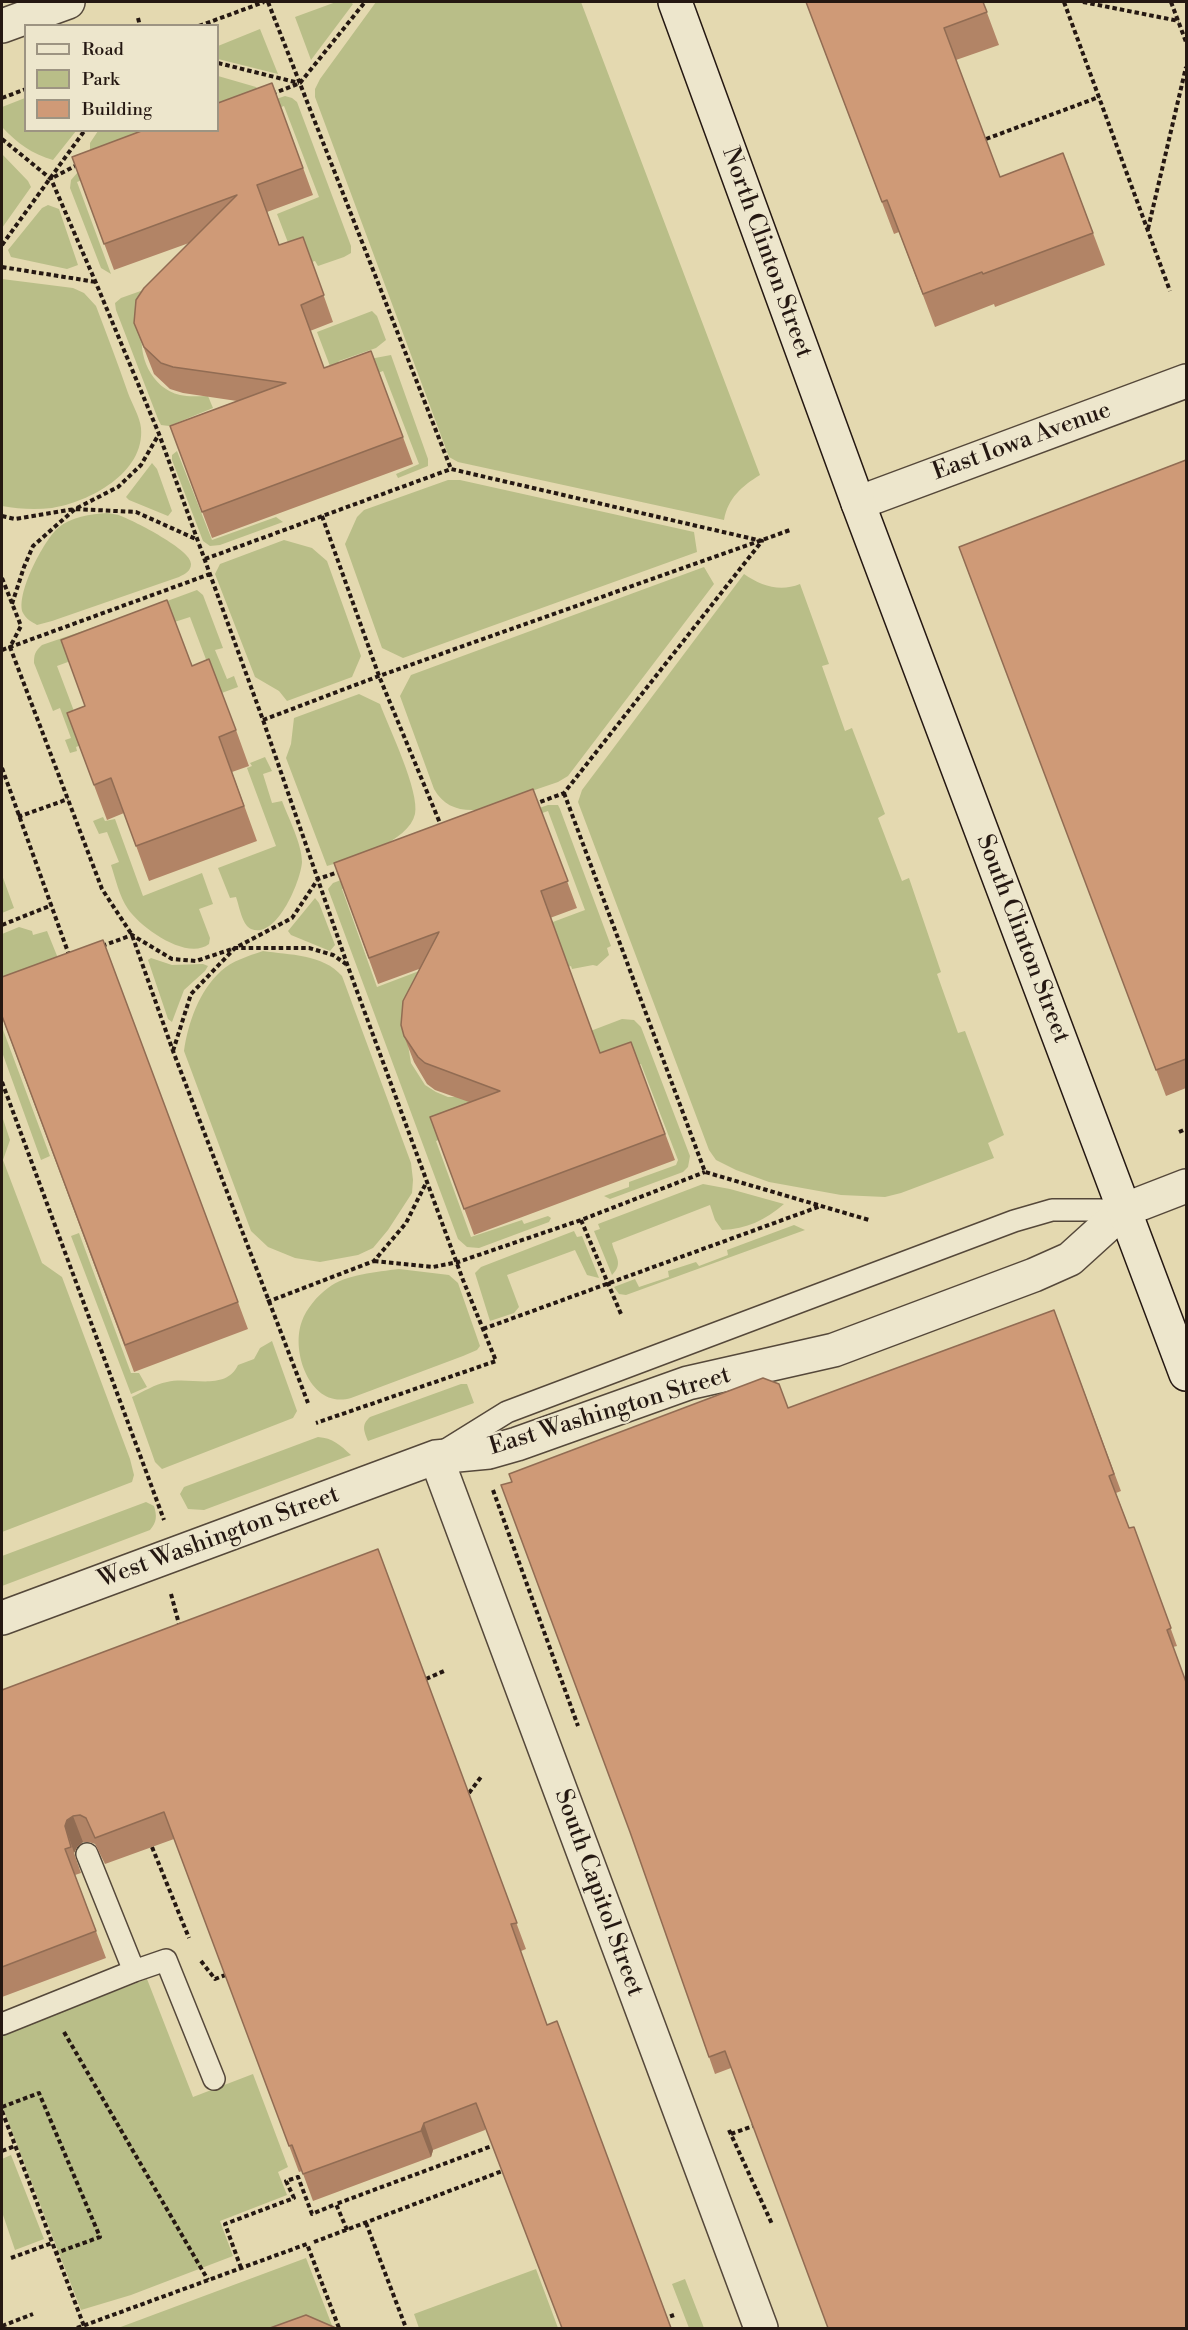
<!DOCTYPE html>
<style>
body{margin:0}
#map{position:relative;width:1188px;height:2330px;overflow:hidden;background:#e4d9b0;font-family:"Libre Bodoni",serif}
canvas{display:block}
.frame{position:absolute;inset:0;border:3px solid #251812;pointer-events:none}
.legend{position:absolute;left:24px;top:24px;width:195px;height:108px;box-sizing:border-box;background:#ede6cc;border:2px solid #9d9482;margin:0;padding:8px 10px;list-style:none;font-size:18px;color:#251812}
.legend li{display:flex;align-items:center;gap:12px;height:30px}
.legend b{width:30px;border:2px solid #9d9482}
</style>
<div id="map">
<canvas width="1188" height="2330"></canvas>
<div class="frame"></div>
<ul class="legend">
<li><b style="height:8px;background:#ede6cc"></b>Road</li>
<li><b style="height:16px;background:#b9be88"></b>Park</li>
<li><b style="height:16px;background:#cf9a77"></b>Building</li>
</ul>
</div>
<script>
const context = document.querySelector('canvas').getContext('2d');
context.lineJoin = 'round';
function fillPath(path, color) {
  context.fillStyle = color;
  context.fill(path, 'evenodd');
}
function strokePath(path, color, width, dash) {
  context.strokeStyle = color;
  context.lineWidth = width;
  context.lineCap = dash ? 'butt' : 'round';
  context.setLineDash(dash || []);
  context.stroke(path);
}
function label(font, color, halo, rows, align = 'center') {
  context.font = font + ' "Libre Bodoni",serif';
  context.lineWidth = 4.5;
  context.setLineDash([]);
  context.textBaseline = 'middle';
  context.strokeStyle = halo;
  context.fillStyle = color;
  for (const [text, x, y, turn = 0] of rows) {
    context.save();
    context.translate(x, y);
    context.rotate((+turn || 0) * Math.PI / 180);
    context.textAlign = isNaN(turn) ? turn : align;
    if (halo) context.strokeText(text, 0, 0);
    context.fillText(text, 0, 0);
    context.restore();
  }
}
const green = new Path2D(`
 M 336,2 L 350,2 L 353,4 L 311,60 L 295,17 Z
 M 376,2 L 581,2 L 760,475 C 742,486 728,498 724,520 L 458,462 L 449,457 L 315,97 L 315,89 L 320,79 Z
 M 260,29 L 278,74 L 218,59 L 218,46 Z
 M 218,76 L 256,87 L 259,90 L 218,105 Z
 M 285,96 L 292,98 L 297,102 L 351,246 L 351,253 L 344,257 L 318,266 L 315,261 L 297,266 L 277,214 L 319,197 L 284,106 L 219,129 L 218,119 Z
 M 25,98 L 26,130 L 76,131 L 53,160 C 32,154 17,143 2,127 L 2,107 Z
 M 98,131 L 149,131 L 90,152 L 90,143 Z
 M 2,154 L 28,181 L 31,187 L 2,228 Z
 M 142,157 L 77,182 L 111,274 L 101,268 L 70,188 L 71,180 L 78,172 Z
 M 48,205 L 59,209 L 78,265 L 67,269 L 11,257 L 8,250 L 42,208 Z
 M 2,279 L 73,288 L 84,293 L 96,306 C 107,335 118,364 128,393 C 132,404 140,417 141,428 C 145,473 89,502 52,508 C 35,510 18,509 2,506 Z
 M 166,282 C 159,295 146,312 143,328 C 137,355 151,388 180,395 C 188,397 199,396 208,396 L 213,408 L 169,426 L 161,425 L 158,419 L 116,310 L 115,303 L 121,298 Z
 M 372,311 L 377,316 L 386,340 L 376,348 L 339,361 L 333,374 L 317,332 Z
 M 391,355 L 428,459 L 428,466 L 398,478 L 396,474 L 419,464 L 383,371 L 337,389 L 349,367 L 375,358 Z
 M 177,451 L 212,540 L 276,517 L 283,522 L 220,545 L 210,546 L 203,541 L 172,460 L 172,455 Z
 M 152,463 L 157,469 L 172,511 L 168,516 L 129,500 L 126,497 Z
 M 448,480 L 460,480 L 694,532 L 697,552 L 403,658 L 382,648 L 345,544 L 357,517 L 364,510 Z
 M 107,513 C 112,514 117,514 121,516 C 134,521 192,550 191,564 C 191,571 185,574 179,577 L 52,621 L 37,625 C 32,622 26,619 23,613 C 15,595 44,540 58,528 C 70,517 91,514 107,513 Z
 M 284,540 L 312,548 L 327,561 L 361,656 L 352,677 L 287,701 L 279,691 L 255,677 L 215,574 L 220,564 Z
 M 704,567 L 714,584 L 568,776 L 558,782 L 476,810 C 457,811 443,805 434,789 L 400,696 L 411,675 Z
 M 744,574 C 761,586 780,592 800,584 L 829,664 L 822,666 L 845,731 L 852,728 L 885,814 L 878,818 L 902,881 L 909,878 L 941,972 L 937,974 L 958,1033 L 965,1031 L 1004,1135 L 988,1143 L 994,1158 L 901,1193 L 885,1197 L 841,1195 L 769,1182 L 736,1170 L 716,1160 L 709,1150 L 578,802 L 582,790 Z
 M 197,590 L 203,595 L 223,648 L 215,650 L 227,679 L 234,676 L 238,687 L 219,694 L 190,617 L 131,636 L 132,614 Z
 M 100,625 L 107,627 L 117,644 L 57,666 L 86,743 L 76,747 L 77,751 L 70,753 L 65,740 L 71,738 L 60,708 L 53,711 L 34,663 C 34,655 35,651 42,645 Z
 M 359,694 L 380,704 C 389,728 420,792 415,814 C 409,842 352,859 327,866 L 286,758 L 291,744 L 294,718 Z
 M 265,757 L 272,771 L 263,774 L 272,803 L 282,801 C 288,817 302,844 302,862 C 301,880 277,940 251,929 C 242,925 239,905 236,897 L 230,898 L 218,868 L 276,846 L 247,768 L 252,766 L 250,763 Z
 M 548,805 L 558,805 L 560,809 L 611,946 L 607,948 L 609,955 L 597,966 L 593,965 L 572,969 L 571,966 L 557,971 L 534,929 L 585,910 L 548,811 L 494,830 L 469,832 Z
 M 103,817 L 105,821 L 115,819 L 143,896 L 202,873 L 213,904 L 199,909 L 210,938 L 209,944 C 187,961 141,928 128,909 C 119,896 116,880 111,865 L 119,862 L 107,832 L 99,834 L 93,821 Z
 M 414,853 L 394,870 L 342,889 L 377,987 L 427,968 L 408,1045 L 411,1063 L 425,1085 L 436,1092 L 448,1097 L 475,1097 L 484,1123 L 436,1141 L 471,1237 L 522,1220 L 524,1224 L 548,1216 L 551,1218 L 549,1222 L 479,1248 L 467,1247 L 458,1239 L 328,889 L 333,883 Z
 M 2,875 L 14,908 L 2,913 Z
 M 315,898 L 319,903 L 335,945 L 330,951 L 291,935 L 288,931 Z
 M 19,927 L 32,931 L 33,935 L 47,931 L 66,978 L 2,1003 L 2,934 Z
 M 263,951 C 289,955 323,954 342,976 L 411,1163 L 413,1180 L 412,1193 L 388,1230 L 373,1248 L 358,1255 L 320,1262 L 295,1258 L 268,1247 L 251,1231 L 184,1051 C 188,1023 199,991 221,971 C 232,961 248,956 263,951 Z
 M 151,958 L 172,965 L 203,964 L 208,966 L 205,971 L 184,990 L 172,1022 L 168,1019 L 148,960 Z
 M 622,1019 L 634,1020 L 641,1027 L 690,1156 L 688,1167 L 683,1172 L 610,1199 L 604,1196 L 629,1187 L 629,1182 L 676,1165 L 678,1160 L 641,1064 L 590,1082 L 580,1035 Z
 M 2,1027 L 50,1156 L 41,1160 L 2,1052 Z
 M 2,1116 L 10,1140 L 3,1160 L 42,1263 L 62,1277 L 130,1459 L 134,1475 L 132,1482 L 2,1532 Z
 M 703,1184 L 730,1189 L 784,1204 C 765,1220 747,1229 722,1230 L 715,1220 L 710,1205 L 612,1243 C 615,1257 624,1263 612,1275 L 594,1231 L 600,1229 L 598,1224 Z
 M 794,1225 L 805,1230 L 626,1295 L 619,1294 L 614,1287 L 635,1279 L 639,1287 L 669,1277 L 668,1271 L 696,1262 L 699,1266 L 728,1255 L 727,1250 Z
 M 574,1231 L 577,1237 L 582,1236 L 599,1278 L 587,1275 L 575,1250 L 507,1275 L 519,1307 L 514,1313 L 490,1321 L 475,1273 L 481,1267 Z
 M 79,1233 L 131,1373 L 139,1373 L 147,1387 L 131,1394 L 71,1236 Z
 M 399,1269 L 449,1275 L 458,1283 L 480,1346 L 477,1350 L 463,1356 L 351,1398 C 311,1410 290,1352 302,1321 C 306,1309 318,1295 328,1288 C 346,1274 377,1272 399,1269 Z
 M 272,1341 L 297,1411 L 293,1418 L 162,1469 L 155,1462 L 132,1397 C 143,1392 155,1384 167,1382 C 190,1376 225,1392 238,1365 L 254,1359 L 260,1348 Z
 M 461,1384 L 467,1384 L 474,1403 L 368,1441 C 364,1431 361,1425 370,1417 Z
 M 318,1437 C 333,1438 340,1445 351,1455 L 204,1510 L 188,1509 L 180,1494 L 184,1487 Z
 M 146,1502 L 154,1506 C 157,1516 157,1522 150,1530 L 2,1586 L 2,1556 Z
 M 147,1979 L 193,2097 L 253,2074 L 288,2167 L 278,2172 L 287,2195 L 220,2221 L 233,2256 L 131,2295 L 81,2310 L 2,2106 L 2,2035 Z
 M 11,2155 L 44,2239 L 15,2250 L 2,2212 L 2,2159 Z
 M 306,2258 L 333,2328 L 118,2328 Z
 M 536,2269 L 558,2328 L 419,2328 L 414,2314 Z
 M 685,2279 L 704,2328 L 689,2328 L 672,2284 Z`);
const path = new Path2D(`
 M 268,2 L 451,469
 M 1064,2 L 1170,291
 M 1083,2 L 1179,21
 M 1171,2 L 1186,42
 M 138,18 L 140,26
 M 199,26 L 264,2
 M 218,63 L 299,83
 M 272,94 L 300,83 L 365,2
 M 2,98 L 26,89
 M 2,139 L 51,179 L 96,283 L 159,434 L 263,720 L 347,964 L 463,1280 L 496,1361 L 316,1423
 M 986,139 L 1099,97
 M 54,177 L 79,164
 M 1148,229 L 1186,67
 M 2,245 L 85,130
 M 2,267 L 96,282
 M 2,516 L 15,519 L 75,509 L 136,512 L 198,540
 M 322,516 L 379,676 L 442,828
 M 205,559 L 451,469 L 762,541 L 564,793 L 535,804
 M 2,578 L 21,626 L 10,647 L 102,889 L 132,935 L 173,1051 L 308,1403
 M 12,604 L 24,567 L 33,546 L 75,509 L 118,487 L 141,465 L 159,434
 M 2,650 L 210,574
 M 263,720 L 379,676 L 790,530
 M 2,768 L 69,955
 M 564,793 L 705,1172 L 869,1220
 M 18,817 L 68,799
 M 2,925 L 52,905
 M 102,946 L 132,935 L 172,959 L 196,961 L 235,948 L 309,948 L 333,955 L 346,964
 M 173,1051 L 191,994 L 235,948 L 292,918 L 318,879 L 341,871
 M 2,1082 L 164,1520
 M 1179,1132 L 1186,1129
 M 581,1220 L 621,1314
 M 374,1261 L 433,1267 L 458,1262 L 581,1220 L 705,1172
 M 267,1302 L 374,1261 L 406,1223 L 427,1181
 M 483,1329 L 821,1206
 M 493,1490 L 578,1726
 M 171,1594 L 180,1628
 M 426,1679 L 444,1671
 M 469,1793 L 481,1777
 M 152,1847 L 189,1938
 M 201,1961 L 215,1979 L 228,1974
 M 64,2032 L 208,2280
 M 2,2107 L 39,2093 L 100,2237 L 56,2253
 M 2,2111 L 84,2326
 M 729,2130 L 772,2224
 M 731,2134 L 753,2126
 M 2,2151 L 15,2146
 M 366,2223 L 406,2328
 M 347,2230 L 336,2204 L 492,2146
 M 314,2242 L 505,2170
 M 11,2258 L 52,2243
 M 241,2268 L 225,2224 L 294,2198 L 286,2181 L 298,2177 L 312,2214 L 336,2204
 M 663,2319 L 674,2315
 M 2,2326 L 33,2314
 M 77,2328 L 307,2244 L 339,2328`);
const service = new Path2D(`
 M 441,1453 L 507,1412 L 1014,1221 L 1052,1210 L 1124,1210
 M 134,1971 L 166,1960 L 214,2079
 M 2,2024 L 134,1971 L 87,1854`);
const tertiary = new Path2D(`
 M 2,26 L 68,2
 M 858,503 L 1186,381
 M 436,1457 L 761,2328
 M 2,1618 L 436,1457 L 489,1452 L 517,1444 L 688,1383 L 834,1350 L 1034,1275 L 1070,1259 L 1124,1210 L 1186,1186`);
const secondary = new Path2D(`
 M 675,2 L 858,503 L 1186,1374`);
const wall = new Path2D(`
 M 806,2 L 983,2 L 999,45 L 956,60 L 1000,177 L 1063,153 L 1105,265 L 995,307 L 994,304 L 935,327 L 899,232 L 894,234 Z
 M 272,83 L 313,195 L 267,212 L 279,245 L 303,237 L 333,322 L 310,331 L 324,368 L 371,351 L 413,464 L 212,538 L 170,426 L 237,401 L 183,393 L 170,389 L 154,374 L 134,323 L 189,243 L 114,270 L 72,157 Z
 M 1186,460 L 1186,1088 L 1166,1096 L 959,547 Z
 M 192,666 L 236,730 L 249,766 L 232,772 L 257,841 L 149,881 L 124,813 L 107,820 L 67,713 Z
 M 533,789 L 577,908 L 550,918 L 600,1053 L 631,1042 L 675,1160 L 474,1235 L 430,1117 L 469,1102 L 435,1090 L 427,1084 L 414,1062 L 404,1036 L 419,969 L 378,984 L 334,863 Z
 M 103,940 L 248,1329 L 134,1372 L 2,1017 Z
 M 1054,1310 L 1121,1491 L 1116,1493 L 1129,1528 L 1134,1527 L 1177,1646 L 1173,1647 L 731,2068 L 715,2074 L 632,1838 L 788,1408 Z
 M 378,1549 L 526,1949 L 521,1951 L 485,2130 L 433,2150 L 431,2157 L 313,2201 L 302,2171 L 299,2172 L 174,1839 L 105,1864 L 95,1844 L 89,1842 L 83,1842 L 77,1847 L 74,1853 L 81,1873 L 75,1875 L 106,1958 L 2,1997 L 2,1690 Z`);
const shadedWall = new Path2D(`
 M 73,1816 L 83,1842 L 77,1847 L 74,1853 L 81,1873 L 65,1826 L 67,1820 Z
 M 424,2123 L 433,2150 L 431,2157 L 421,2131 Z`);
const building = new Path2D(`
 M 806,2 L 983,2 L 987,12 L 944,28 L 1000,177 L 1063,153 L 1093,233 L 983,274 L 982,272 L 923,294 L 887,200 L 882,202 Z
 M 272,83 L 303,168 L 257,185 L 279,245 L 303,237 L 324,295 L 301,305 L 324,368 L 371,351 L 403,437 L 202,512 L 170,426 L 286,383 L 173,367 L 161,363 L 144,347 L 134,323 L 136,300 L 144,288 L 237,195 L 104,244 L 72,157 L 144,130 L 218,130 L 218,103 Z
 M 1186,460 L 1186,1059 L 1156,1070 L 959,547 Z
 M 167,600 L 192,666 L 209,659 L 236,730 L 219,737 L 244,806 L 136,846 L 111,778 L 94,785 L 67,713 L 85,706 L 61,640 Z
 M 533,789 L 568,881 L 541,891 L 600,1053 L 631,1042 L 665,1134 L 464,1209 L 430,1117 L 500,1091 L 425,1063 L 418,1057 L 404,1036 L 401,1025 L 403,1001 L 439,932 L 369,958 L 334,863 Z
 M 103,940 L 238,1302 L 125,1345 L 2,1016 L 2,977 Z
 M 1054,1310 L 1114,1474 L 1109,1476 L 1129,1528 L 1134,1527 L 1171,1628 L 1167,1630 L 1186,1682 L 1186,2328 L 828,2328 L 725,2051 L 709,2057 L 630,1832 L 501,1485 L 512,1482 L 509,1474 L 763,1378 L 779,1384 L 788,1408 Z
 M 378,1549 L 517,1923 L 511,1924 L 547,2025 L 557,2021 L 671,2328 L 562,2328 L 476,2103 L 424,2123 L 421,2131 L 303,2174 L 292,2145 L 289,2146 L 164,1812 L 95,1838 L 86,1818 L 80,1815 L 73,1816 L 67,1820 L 65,1826 L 71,1847 L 65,1849 L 96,1931 L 2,1967 L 2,1690 Z
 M 306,2315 L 336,2328 L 270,2328 Z`);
const streetNames = [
 ["North Clinton Street",766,253,70],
 ["East Iowa Avenue",1022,442,-20],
 ["South Clinton Street",1022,939,69],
 ["East Washington Street",610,1412,-17],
 ["West Washington Street",219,1538,-20],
 ["South Capitol Street",598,1893,70]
];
fillPath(green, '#b9be88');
strokePath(service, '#55483a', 24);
strokePath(tertiary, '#55483a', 36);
strokePath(secondary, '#251812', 36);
strokePath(path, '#251812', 4, [4.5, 3]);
strokePath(service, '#ede6cc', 21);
strokePath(tertiary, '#ede6cc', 33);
strokePath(secondary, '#ede6cc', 33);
fillPath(wall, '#b28466');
fillPath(shadedWall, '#916c53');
fillPath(building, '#cf9a77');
strokePath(building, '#916c53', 1.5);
label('24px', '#251812', '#ede6cc', streetNames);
</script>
